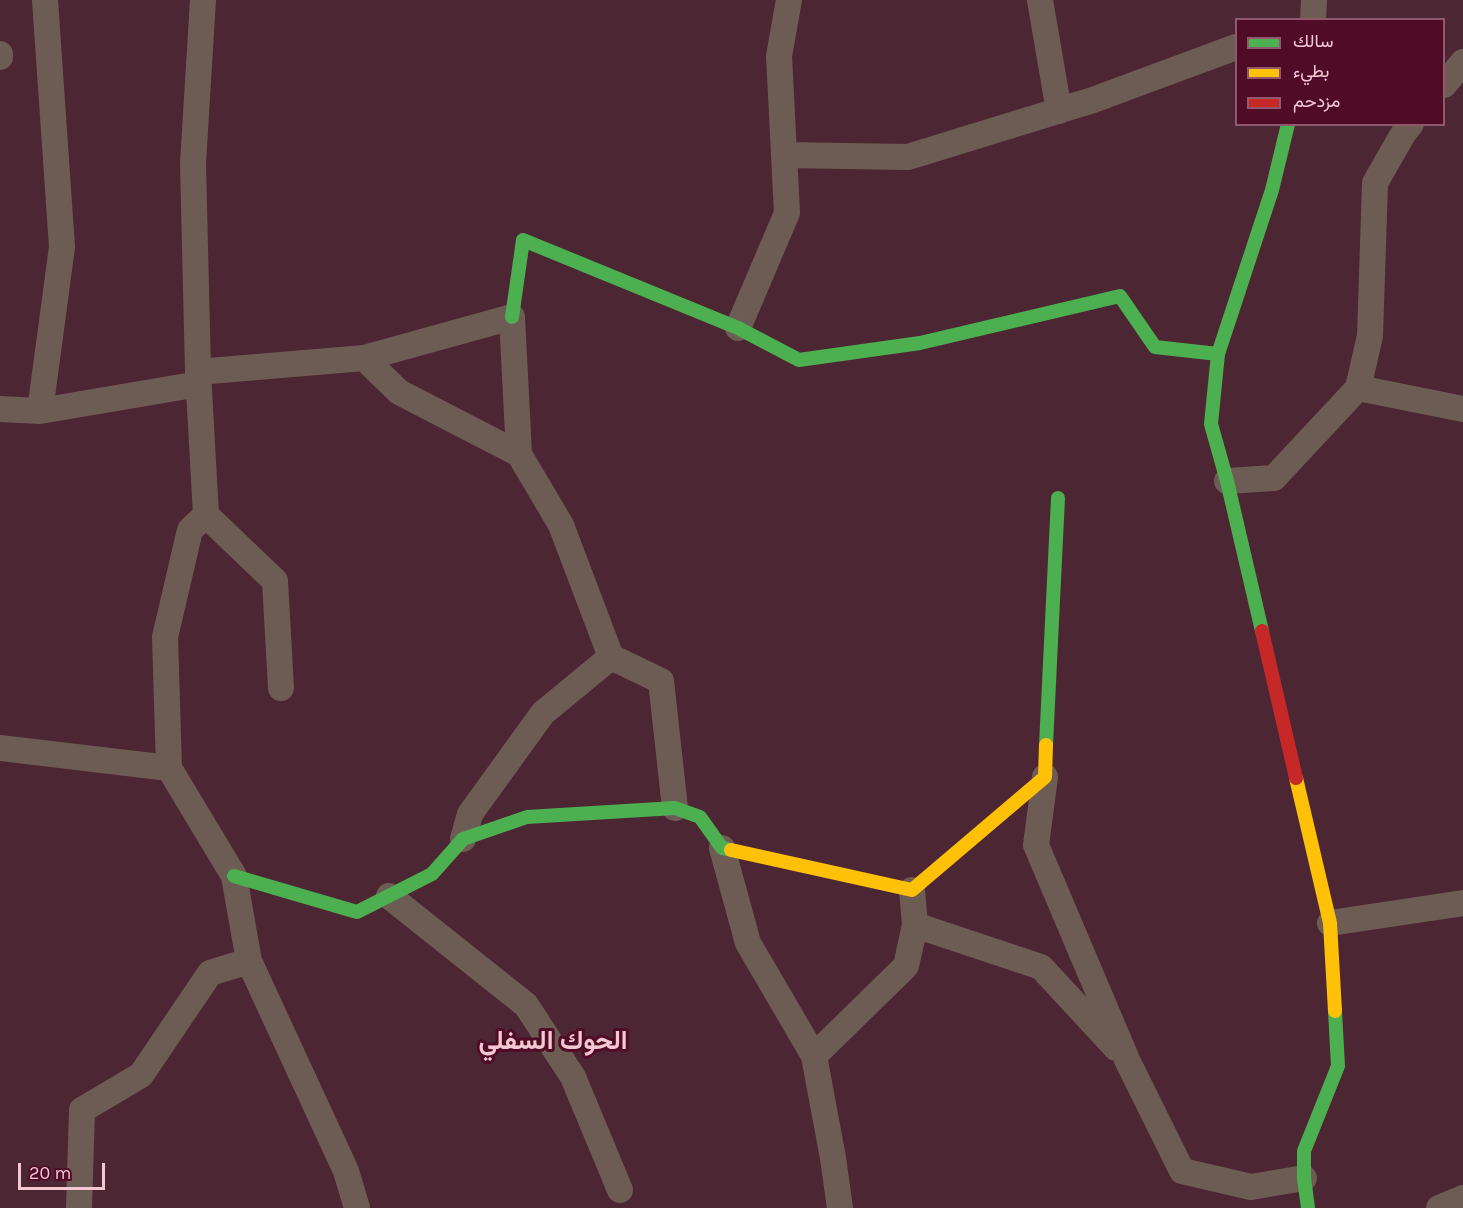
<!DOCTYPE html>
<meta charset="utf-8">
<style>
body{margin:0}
#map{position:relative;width:1463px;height:1208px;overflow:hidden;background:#4d2634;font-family:Karla,Vazirmatn,sans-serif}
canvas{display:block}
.legend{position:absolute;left:1235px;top:18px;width:210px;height:108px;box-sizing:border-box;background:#500b26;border:2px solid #91576b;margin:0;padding:8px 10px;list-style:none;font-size:18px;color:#f3c8d2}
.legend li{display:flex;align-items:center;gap:12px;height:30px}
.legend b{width:30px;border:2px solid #91576b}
.scale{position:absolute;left:18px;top:1163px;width:87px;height:27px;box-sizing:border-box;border:3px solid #f3c8d2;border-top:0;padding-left:8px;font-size:18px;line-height:21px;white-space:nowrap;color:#f3c8d2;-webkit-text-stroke:4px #500b26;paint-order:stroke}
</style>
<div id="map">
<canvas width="1463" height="1208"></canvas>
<ul class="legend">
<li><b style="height:8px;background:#4caf50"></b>سالك</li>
<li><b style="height:8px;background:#ffc107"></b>بطيء</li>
<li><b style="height:8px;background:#c62828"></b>مزدحم</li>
</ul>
<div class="scale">20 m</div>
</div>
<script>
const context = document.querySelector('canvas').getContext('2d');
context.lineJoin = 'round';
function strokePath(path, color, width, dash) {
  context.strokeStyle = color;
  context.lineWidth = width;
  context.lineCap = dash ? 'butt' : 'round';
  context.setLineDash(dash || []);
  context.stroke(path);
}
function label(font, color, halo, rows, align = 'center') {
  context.font = font + ' Karla,Vazirmatn,sans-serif';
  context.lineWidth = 6;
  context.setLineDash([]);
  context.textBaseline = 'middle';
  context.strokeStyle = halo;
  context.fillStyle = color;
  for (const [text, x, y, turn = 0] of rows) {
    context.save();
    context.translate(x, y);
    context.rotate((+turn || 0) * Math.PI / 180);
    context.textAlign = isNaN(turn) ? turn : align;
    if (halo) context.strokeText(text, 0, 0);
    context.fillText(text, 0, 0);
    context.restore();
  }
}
const street = new Path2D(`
 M 1040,0 L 1059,111
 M 1313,20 L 1314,0
 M 0,54 L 0,57
 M 1444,85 L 1463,62
 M 784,155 L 908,157 L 1093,100 L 1236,47
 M 738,328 L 787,213 L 779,56 L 789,0
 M 198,372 L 364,358 L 399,392 L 519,454 L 512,317 L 364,358
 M 1358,388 L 1463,409
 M 0,409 L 40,411 L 199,384
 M 40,411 L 62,247 L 45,0
 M 519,454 L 561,525 L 611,657
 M 1227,481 L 1274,478 L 1358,388 L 1370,336 L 1375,183 L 1403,134 L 1411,124
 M 206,515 L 275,581 L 281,688
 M 0,748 L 169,768 L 234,876 L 249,961 L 346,1171 L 357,1208
 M 169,768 L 165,637 L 190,530 L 206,515 L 198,372 L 193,163 L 203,0
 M 1045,777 L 1036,845 L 1128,1062 L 1182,1171 L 1251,1187 L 1304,1178
 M 463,839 L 470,814 L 543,713 L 611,657 L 661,681 L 675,808
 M 722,848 L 748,943 L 814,1056 L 906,966 L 915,925
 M 912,890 L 915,925 L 1041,967 L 1116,1048
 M 389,896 L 526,1005 L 573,1077 L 620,1190
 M 1330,923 L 1463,903
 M 814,1056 L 833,1158 L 840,1208
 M 79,1208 L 82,1110 L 141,1075 L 210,973 L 249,961
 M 1439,1208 L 1463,1198`);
const fast = new Path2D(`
 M 512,317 L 523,240 L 738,328 L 799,360 L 920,343 L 1120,296 L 1155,347 L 1218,354
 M 1262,631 L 1227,481 L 1211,424 L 1218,354 L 1272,190 L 1288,124
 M 1046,745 L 1058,498
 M 234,876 L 357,912 L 432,874 L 463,839 L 527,817 L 675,808 L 700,817 L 722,848 L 731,850
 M 1308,1208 L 1304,1178 L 1304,1151 L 1338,1066 L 1335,1011`);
const slow = new Path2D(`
 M 1296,778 L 1330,923 L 1335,1011
 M 731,850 L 912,890 L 1045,777 L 1046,745`);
const jam = new Path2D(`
 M 1262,631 L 1296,778`);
const districtNames = [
 ["الحوك السفلي",553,1042]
];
strokePath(street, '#6d5c53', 26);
strokePath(fast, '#4caf50', 14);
strokePath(slow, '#ffc107', 14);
strokePath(jam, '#c62828', 14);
label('bold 26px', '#f3c8d2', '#500b26', districtNames);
</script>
